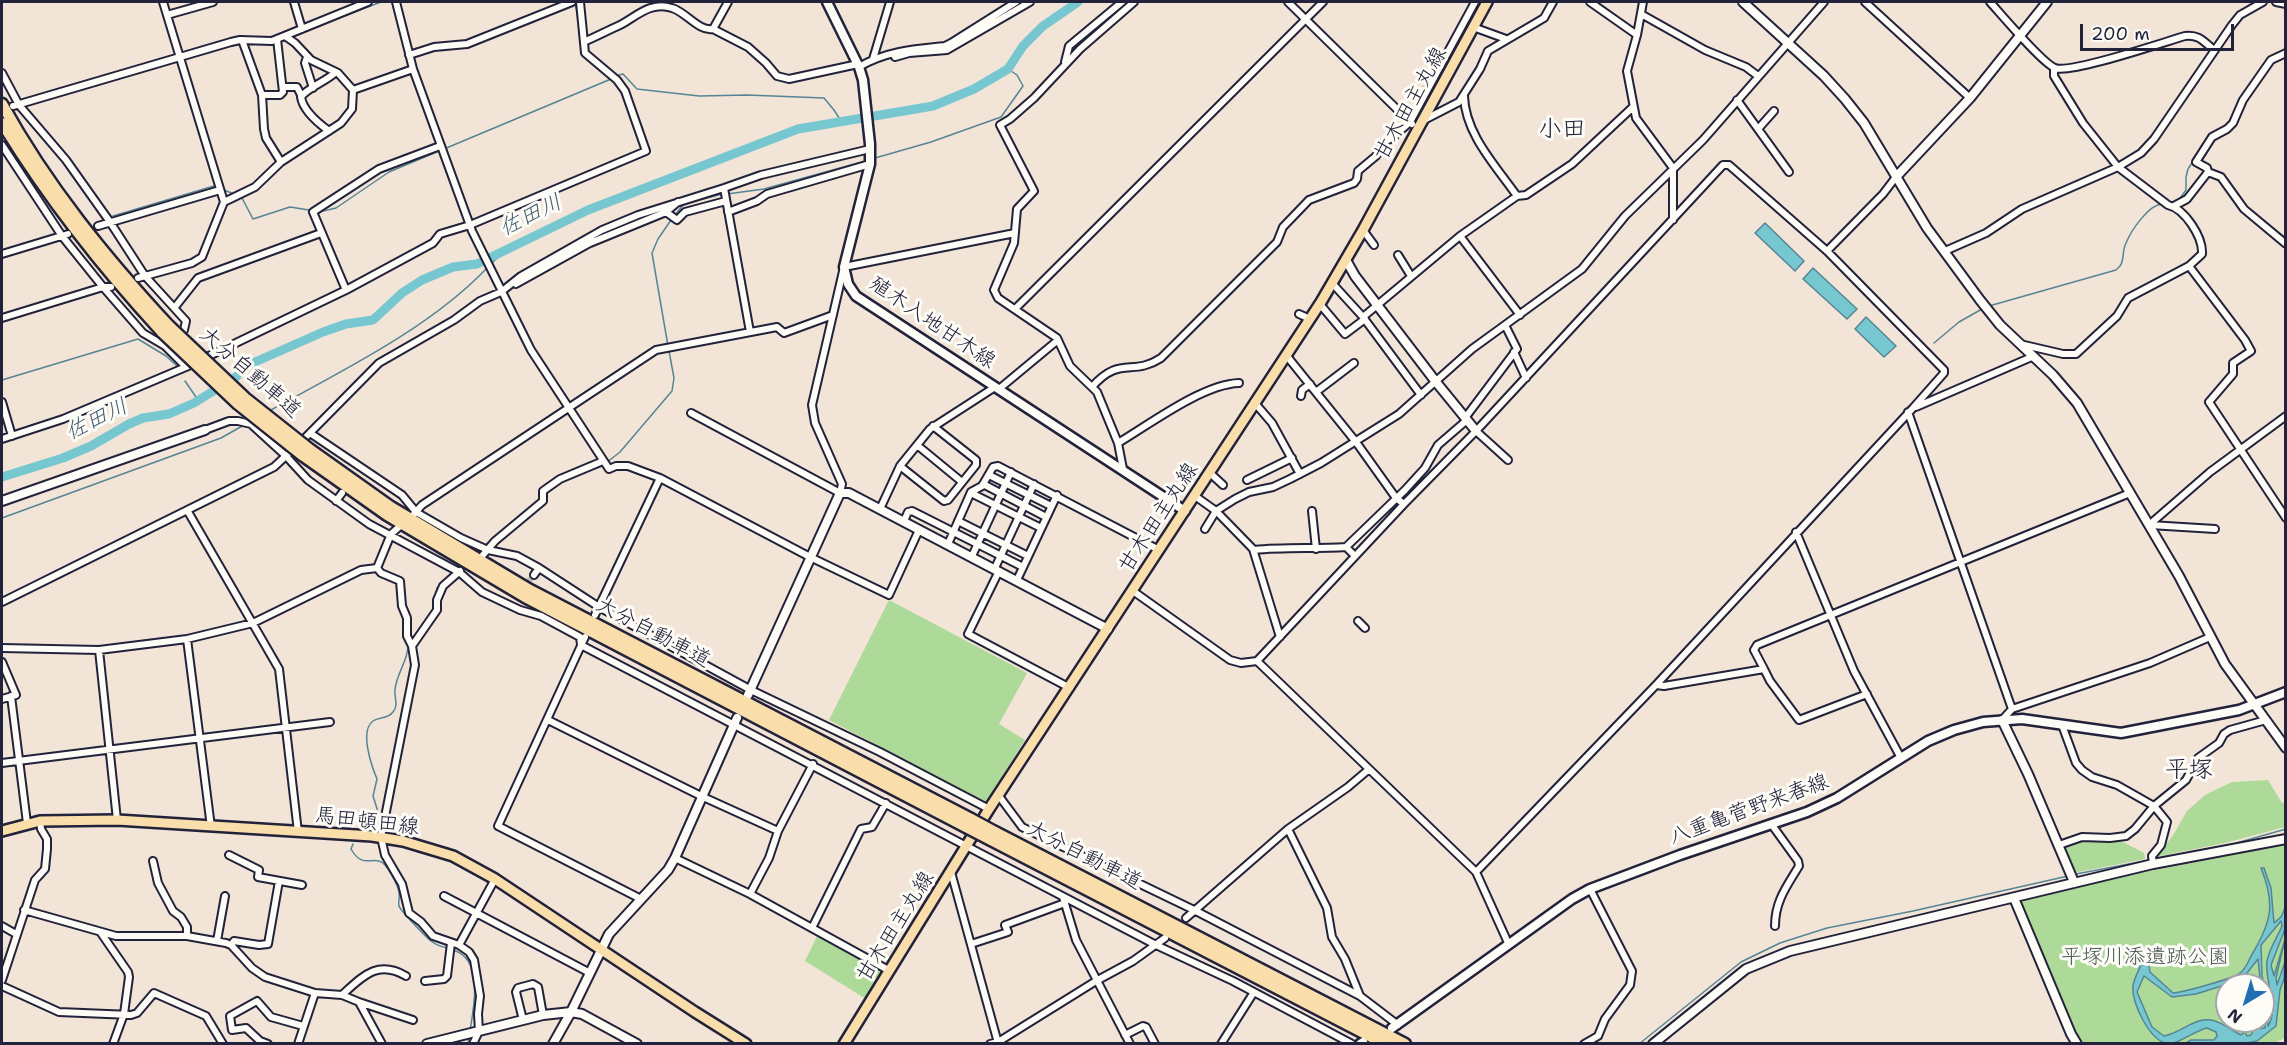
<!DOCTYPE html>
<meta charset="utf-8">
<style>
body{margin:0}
#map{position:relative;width:2287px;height:1045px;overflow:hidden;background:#f2e4d6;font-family:"Shantell Sans",sans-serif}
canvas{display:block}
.frame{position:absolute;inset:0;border:3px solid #22223b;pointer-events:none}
.north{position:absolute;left:2215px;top:973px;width:60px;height:60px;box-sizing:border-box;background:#fdfcf7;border:2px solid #a5a5ac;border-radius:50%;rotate:218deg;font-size:16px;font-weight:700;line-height:24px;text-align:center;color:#22223b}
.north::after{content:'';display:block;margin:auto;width:21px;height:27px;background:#1f6fb2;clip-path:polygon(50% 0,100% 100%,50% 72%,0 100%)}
.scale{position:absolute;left:2080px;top:24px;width:154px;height:27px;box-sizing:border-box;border:3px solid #22223b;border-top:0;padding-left:8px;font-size:18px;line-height:21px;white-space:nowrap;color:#22223b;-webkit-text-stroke:4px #fdfcf7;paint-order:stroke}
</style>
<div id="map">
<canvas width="2287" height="1045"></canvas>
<div class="frame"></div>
<div class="north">N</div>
<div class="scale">200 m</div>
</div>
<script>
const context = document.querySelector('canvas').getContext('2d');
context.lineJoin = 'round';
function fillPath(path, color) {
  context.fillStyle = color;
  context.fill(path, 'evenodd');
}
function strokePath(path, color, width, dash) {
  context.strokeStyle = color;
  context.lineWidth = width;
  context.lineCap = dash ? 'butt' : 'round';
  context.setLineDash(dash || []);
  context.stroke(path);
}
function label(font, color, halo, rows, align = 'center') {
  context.font = font + ' "Shantell Sans","Klee One",sans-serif';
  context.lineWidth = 6;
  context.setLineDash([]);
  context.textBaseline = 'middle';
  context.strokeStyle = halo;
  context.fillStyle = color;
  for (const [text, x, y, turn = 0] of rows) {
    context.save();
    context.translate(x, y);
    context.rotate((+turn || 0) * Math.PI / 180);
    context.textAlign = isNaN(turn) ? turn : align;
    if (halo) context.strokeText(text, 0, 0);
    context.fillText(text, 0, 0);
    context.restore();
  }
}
const green = new Path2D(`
 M 889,600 L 1027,673 L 999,724 L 1025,740 L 986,802 L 829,720 Z
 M 2268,780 L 2282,803 L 2285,802 L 2285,827 L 2225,843 L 2155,857 L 2172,837 L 2187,811 L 2205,795 L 2232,782 Z
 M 2079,841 L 2123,842 L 2144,853 L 2145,859 L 2073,873 L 2064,850 L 2068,844 Z
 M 2285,841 L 2285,1038 L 2272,1044 L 2080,1043 L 2074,1034 L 2020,903 L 2023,899 L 2068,887 L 2253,851 ZM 2227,985 L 2263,985 L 2263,1021 L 2227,1021 Z
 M 818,934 L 883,971 L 866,999 L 805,961 Z`);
const water = new Path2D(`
 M 1765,223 L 1804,261 L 1795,271 L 1755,233 Z
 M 1813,268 L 1857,309 L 1847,319 L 1803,279 Z
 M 1866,317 L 1896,346 L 1884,357 L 1855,329 Z
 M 2261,868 L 2264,868 L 2271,888 L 2274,923 L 2281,917 L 2285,908 L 2285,929 L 2271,965 L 2274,976 L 2285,939 L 2276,978 L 2277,985 L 2285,962 L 2284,979 L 2280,990 L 2276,1026 L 2257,1041 L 2246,1043 L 2186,1043 L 2191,1040 L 2214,1040 L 2217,1036 L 2216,1032 L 2207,1028 C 2196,1030 2177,1045 2168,1044 C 2150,1041 2131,1003 2133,986 C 2134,978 2140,968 2143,960 L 2148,961 L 2150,972 L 2173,993 C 2185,992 2230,979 2239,974 C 2247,969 2249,958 2254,951 C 2272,920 2275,903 2261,868 ZM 2281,921 L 2282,926 C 2278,936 2269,949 2267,961 C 2264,980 2280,1008 2268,1026 L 2267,1015 L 2269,1001 L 2262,976 L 2261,945 ZM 2258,959 L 2260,979 L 2267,1000 L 2265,1028 L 2254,1029 L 2251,1035 L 2247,1036 L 2245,1032 L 2241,1035 C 2232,1031 2225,1024 2215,1021 C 2196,1015 2182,1033 2164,1036 L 2152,1027 L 2137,992 L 2144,976 L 2172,997 L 2196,994 L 2234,982 L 2243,978 Z`);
const stream = new Path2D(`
 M 575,2 L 579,25
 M 341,17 L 381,2
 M 581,41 L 582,51
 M 586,58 L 605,74
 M 619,75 L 623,74 L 637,89 L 699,96 L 747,95 L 824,98 L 834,110 L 841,121
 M 444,149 L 611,79
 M 875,158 L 931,142 L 1001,117 L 1023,86 L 1017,75 L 1008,69
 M 224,190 L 234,194
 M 727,194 L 764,189 L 865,161
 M 242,198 L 253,219 L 290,207 L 309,210
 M 2171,203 L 2178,201 L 2186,190 L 2186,177 L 2188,169 L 2209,137
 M 319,212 L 336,208 L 389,172 L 439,151
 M 113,216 L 214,186
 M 674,216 L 684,204 L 722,194
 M 491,264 L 502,253
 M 1989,306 L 2116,270 C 2126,263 2121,253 2126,243 C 2131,231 2148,205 2162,204
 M 1934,343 L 1959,322 L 1982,309
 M 668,346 L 652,253 L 658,239 L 671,220
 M 2,380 L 138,339 L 166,356 L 177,366
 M 185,381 L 198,400
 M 269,411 C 342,371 430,328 487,268
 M 606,463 L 620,452 L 672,391 L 674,378 L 669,351
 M 582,473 L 602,466
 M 546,494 L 554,487
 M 2,518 L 221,438 L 244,425
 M 484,546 L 540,499
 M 412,639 L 433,611 L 437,588 L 454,571
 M 360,830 L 379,815 L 373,796 L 377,779 C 372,767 359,731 373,721 C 379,717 388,719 393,712 C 399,705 394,698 395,690 C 396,674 408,661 408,646
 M 353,844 L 351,849 C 363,870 373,855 383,863 C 389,869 397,883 399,892 C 400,897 398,902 399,906 C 400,910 427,938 431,941 C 436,945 442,947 448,948
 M 2155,859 L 2233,844 L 2286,829
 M 2076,874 L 2150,860
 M 453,950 C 484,959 474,1006 470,1031
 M 468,1044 L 469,1035
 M 1639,1044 L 1741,962 L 1780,943 L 1827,928 L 1913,911 L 2068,876`);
const river = new Path2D(`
 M 2,477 L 63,458 L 91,446 L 129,424 L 143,418 L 169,414 L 194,403 L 236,377 L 246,366 L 323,332 L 346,324 L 373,320 L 402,293 L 422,280 L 453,267 L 477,264 L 588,210 L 798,129 L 933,106 L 974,89 L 1008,69 L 1023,46 L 1043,26 L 1078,2`);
const minorTunnel = new Path2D(`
 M 522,588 L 534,575
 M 863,782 L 876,761`);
const minor = new Path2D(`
 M 294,2 L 302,29
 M 396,2 L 413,69 L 472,231 L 531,350 L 609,469 L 616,466 L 628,466 L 660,478 L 810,557 L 889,595 L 919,530
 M 1288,2 L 1412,124
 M 1590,2 L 1637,35
 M 1643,2 L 1637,35 L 1627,71 L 1636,118 L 1673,168 L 1673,220
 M 1865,2 L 1970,98
 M 1990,2 C 2001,14 2042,63 2055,68 C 2071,74 2164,42 2185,36 C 2199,34 2204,42 2214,50
 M 2276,2 L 2286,4
 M 1641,14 L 1705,50 L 1746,67 L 1758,76
 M 167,15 L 213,2
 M 1473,27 L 1506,39
 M 713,29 L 748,47 L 766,63 L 777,76 L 789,79 L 858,64
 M 242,40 L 262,95 L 264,129 L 266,138 L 281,162
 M 586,41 C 597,36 609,30 620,25 C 637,16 651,1 672,8 C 686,12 699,32 713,29 L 728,2
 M 409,55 L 434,47 L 467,44 L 572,2
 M 307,57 L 305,63 L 313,88
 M 895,57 L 909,53 L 947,50 L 1030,2
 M 873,59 L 890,2
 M 1065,62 L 1069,46 L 1122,2
 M 859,67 C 886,51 915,49 945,46 L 951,43 L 1016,2
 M 2,73 L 19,105 L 66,160 L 110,222 L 145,276 L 186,321 L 184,330 L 165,346
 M 284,87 L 297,87 L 301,95
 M 353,90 L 413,69
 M 262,95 L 280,95 L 283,92 L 277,39
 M 1464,96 C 1465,134 1496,166 1517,196
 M 1737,100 L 1789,172
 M 13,106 L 231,42 L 240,40 L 272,41 L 368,2
 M 1424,120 L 1459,102 L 1480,69 L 1488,51 L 1544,18 L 1553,2
 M 1758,129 L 1774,111
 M 329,131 C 318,123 303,111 301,97 C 307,88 325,82 336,72
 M 2,145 L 62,236 L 103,287 L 143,333 L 165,346 L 186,367
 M 2208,172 L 2207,168 L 2196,162 L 2212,137 L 2227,129 L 2233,123 L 2243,100 L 2271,60 L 2286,53
 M 724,188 L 750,332
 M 224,202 L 255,187 L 281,162 L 341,123 L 352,109 L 353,90 L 338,73 L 311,60 L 295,43 L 285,36
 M 678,202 L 666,212 L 677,220 L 685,212 L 726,201
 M 2174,206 L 2187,199 L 2208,172 L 2221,177 L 2244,209 L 2286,244
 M 728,212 L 757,201 L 767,194 L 870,164
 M 98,226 L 220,190
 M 1363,230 L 1374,245
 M 1460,236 L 1520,315
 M 1827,251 L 1883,194 L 1896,177
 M 1945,251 L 1986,233 L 2022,209 L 2118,167 L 2141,153 L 2154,139 L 2232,25 L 2240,15 L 2263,2
 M 2,254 L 68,234
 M 1398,255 L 1411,276
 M 2189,266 L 2245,340 L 2251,351 L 2233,363 L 2233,374 L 2209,402 L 2286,518
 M 138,278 L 192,263 L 202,257 L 224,202 L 163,2
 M 1332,283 L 1363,317 L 1460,236 L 1517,196 L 1526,195 L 1572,164 L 1633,107
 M 516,284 L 590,243 L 666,212
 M 346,290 L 313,212 L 379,169 L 440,146
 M 1319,303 L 1345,334 L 1365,319
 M 175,307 L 198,278 L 321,233
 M 1015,309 L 1323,2
 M 1299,314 L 1310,319
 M 1363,317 L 1421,395
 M 2,318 L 103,287 L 111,287
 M 2020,344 L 2063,354 L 2076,354 L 2117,316 L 2128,298 L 2189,266 L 2202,254 C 2203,237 2185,209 2168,205 L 2118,167 L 2083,123 L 2054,76 L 2054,68
 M 1514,352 L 1526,378
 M 1286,355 L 1356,442 L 1396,498 L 1404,504
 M 1092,387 C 1120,355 1132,377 1161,358 L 1277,242 L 1283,227 L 1309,200 L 1354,183 L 1357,179 L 1358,171 L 1376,156 L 1383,143 L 1392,138 L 1410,122 L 1475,2
 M 999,389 L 1058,340
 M 1316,392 L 1354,363
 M 1301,396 L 1302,390 L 1310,384
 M 2,402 L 12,436
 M 1254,402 L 1272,423 L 1300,474
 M 1916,407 L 2034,356
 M 1908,412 L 2012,709
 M 691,413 L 840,493 L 842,484 L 815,423 L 812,405 L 844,267 L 1015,233
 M 1465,418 L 1517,349 L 1505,325
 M 205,430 L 229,421 L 238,421 L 251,424 L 286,456 L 308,480 L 369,524 L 459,572 L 482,592 L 520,610 L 541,616 L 580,637 L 581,645 L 1156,945 L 1233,981 L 1352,1044
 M 1476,431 L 1508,460
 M 310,433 L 402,495 L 416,512 L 461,538 L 488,550 L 517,556 L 539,568 L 599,607 L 751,690 L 880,752 L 989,809
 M 2,439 L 63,419 L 186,367 L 346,290 L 433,243 L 440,234 L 470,225 L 646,151 L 625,91 L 617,80 L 585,53 L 580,2
 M 300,443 L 379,363 L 454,320 L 480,301 L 501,292 L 521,276 L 602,230 L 638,215 L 724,188 L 761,175 L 870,149
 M 1118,443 C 1150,424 1203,384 1239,383
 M 917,445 L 962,482
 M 900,466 L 944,501 L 948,500 L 976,465 L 976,460 L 933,426
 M 1123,469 L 1118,443 L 1097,392 L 1070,366 L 1057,338 L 998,298 L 994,290 L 1014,243 L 1017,209 L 1034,191 L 1000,125 L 1010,119 L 1034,98 L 1080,49 L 1134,2
 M 1210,473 L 1223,485
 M 989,475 L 1051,506
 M 1247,480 L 1292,458
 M 983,484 L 1046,517
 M 971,493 L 1041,528
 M 1195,496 L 1216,511 L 1253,549 L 1280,637
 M 336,501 L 342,493
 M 880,509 L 900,466 L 930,429 L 995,387
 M 187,510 L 279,669 L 298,832
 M 1312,511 L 1316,549
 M 414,514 L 422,505 L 656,350 L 777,327 L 784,333 L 833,315
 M 904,521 L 908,512 L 912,511 L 1023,567
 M 958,521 L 1028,556
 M 2149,525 L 2210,472 L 2286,416
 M 2150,525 L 2215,529
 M 1205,529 L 1216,511 L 1235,499 L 1249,492 L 1273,487 L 1290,479 L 1321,463 L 1399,414 L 1472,349 L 1582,269 L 1625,216 L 1703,140 L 1824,2
 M 1796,532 L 1854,671 L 1901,758
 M 948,544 L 971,492 L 982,486 L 993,467 L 998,466 L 1159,550
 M 1346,547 L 1405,490 L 1425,468 L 1438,445 L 1467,420
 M 1254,550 C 1285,547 1315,549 1346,547 L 1355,556
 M 483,555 L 495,541 L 543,501 L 543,491 L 560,479 L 603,461
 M 972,556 L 1011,472
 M 377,568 L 391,534 L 399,527
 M 995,568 L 1034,484
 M 999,571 L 968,634 L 1070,688
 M 534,575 L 539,568
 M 1017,580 L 1057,495
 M 1133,591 L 1230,660 L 1241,663 L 1257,661 L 1404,504 L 1476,431 L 1723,165 L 1729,165 L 1827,251 L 1944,370 L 1944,373 L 1913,408 L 1656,685 L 1476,872 L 1257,661
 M 2,602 L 274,467 L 288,454
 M 595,615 L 660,478
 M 1358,621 L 1365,628
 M 585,637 L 498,826 L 641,899
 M 187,639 L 211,827
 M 412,646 L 437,610 L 437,600 L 443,586 L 460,571
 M 2,648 L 99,650 L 187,639 L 253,623 L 361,570 L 377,568 L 381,573 L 400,581 L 402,606 L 407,618 L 407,636 L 412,646 L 415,665 L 381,837 L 385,855 L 402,884 L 409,913 L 421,922 L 433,936 L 459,945 L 469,952 L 474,960 L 480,996 L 478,1014 L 479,1031 L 473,1044
 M 99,650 L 117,820
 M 2,662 L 16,695 L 2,699
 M 1764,669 L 1770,681 L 1799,720 L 1867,694
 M 1656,685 L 1664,686 L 1764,669 L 1754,650 L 1757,645 L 2130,493
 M 11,696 L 27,823
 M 548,720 L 701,796 L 778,831
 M 2002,720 L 2012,709 L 2150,663 L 2210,637
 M 2062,725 L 2076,763 L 2082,770 L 2092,777 L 2117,785 L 2154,806 L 2186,780 L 2198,758 L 2219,743 L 2224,734 L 2230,730 L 2266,720
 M 2,763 L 330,722
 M 999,796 L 1022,827 L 1194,910 L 1360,996 L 1398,1025
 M 1772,825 L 1798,861 L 1799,866 C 1787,886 1775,901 1775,926
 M 1288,829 L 1327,908 L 1332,937 L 1345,959 L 1360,996
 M 2059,845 L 2082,837 L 2110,838 L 2126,836 L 2135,829 L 2154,806 L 2167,822 L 2161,845 L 2152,856 L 2153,864
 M 229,855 L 259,870 L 258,877 L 302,885
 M 675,858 L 750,894 L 890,971
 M 153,861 L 158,883 L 173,911 L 181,917 L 187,927 L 187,936
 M 951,872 L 998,1043
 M 1476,872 L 1509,945
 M 750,894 L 769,858 L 778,831 L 813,764
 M 444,896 L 590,973
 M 1063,897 L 1076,940 L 1130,1044
 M 24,910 L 116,936 L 187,936 L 226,943 L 231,945 L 252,968 L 265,977 L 315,993 L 342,995 L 359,1002 L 382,1044
 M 1186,918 L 1288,829 L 1348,787 L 1368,770
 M 2,926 L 16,934
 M 812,928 L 861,829 L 872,827 L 886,803
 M 101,933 L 128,972 L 129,977 L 124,1014 L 113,1044
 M 217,941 L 225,896
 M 971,944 L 1008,932 L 1005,925 L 1065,903
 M 231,945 L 234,941 L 259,945 L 268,944 L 279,881
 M 459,945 L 495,879
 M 2,980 L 35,880 L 45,869 L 47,849 L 47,839 L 41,829 L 40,821
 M 425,981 L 444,979 L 447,976 L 451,943
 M 2,986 L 59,1012 L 131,1015 L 137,1013 L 154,993 L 206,1016 L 223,1044
 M 342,995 C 362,977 377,959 406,976
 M 359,1002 L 413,1020
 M 523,1020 L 516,992 L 518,988 L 533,984 L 538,987 L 543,1015
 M 1125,1035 L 1143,1026 L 1146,1027 L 1155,1044
 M 268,1044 L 260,1041 L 246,1028 L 232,1030 L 230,1016 L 257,1001 L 271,1017 L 303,1026
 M 298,1044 L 315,993
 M 990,1044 L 998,1042 L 1096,981 L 1133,961 L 1165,938
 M 1221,1044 L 1254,992
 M 1584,1044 L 1598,1036 L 1605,1019 L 1630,985 L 1632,971 L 1590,889`);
const tertiary = new Path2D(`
 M 1743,2 L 1824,76 L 1845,99 L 1864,123 L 1927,228 L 1980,300 L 2000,325 L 2053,375 L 2077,403 L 2179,576 L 2225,664 L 2286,748
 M 1896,177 L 1970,98 L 2047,2
 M 1346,260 L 1355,276 L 1436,382 L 1476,431
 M 2,501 L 205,430
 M 748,695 L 840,493 L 849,493 L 1108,629
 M 2002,720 L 2028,774 L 2074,882
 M 2014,898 L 2071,1034 L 2077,1044
 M 427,1044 L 543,1015 L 571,1012 L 582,1014 L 637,1044
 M 553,1044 L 571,1012 L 609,934 L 668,870 L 675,858 L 737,718
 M 1653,1044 L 1746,969 L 1790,951 L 2153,864 L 2286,839`);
const secondary = new Path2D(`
 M 827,2 L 859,67 L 863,80 L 870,144 L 870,164 L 844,267 L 848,284 L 856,296 L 1185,511
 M 1392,1028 L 1572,899 L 1590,889 L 1680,855 L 1807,812 L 1837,798 L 1928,741 L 1954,730 L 1983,722 L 2022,719 L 2121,733 L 2239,710 L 2286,692
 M 1360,1044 L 1363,1042`);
const primary = new Path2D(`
 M 2,831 L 40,821 L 117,820 L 372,836 L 403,841 L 453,856 L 495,879 L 695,1012 L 746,1044
 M 844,1044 L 989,809 L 1321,302 L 1363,230 L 1487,2`);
const motorway = new Path2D(`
 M 2,104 C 47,186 106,258 169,326
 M 2,123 C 48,198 102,267 162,332
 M 308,448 L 391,507 L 530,590 L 971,819
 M 302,455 L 387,515 L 525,597 L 966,827
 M 995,832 L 1405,1044
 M 991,840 L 1385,1044`);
const motorwayBridge = new Path2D(`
 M 169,326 L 245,398 L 308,448
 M 162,332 L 238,404 L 302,455
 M 971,819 L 995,832
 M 966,827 L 991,840`);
const streetNames = [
 ["甘木田主丸線",1411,104,-61],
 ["殖木入地甘木線",932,323,34],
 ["大分自動車道",250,373,41],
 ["甘木田主丸線",1159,518,-57],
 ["大分自動車道",653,633,28],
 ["八重亀菅野来春線",1749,810,-20],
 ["馬田頓田線",367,822,7],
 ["大分自動車道",1084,856,27],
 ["甘木田主丸線",896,927,-58]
];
const parkNames = [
 ["平塚川添遺跡公園",2145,958]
];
const waterNames = [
 ["佐田川",531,216,-26],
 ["佐田川",97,420,-26]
];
const quarterNames = [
 ["小田",1562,130],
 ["平塚",2189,771]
];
fillPath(green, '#adda99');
fillPath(water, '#77c7d1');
strokePath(water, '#558595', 1.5);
strokePath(stream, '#558595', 1.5);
strokePath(river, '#77c7d1', 9);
strokePath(minorTunnel, '#c8bdb7', 6, [6, 3]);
strokePath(minor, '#22223b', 10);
strokePath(tertiary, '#22223b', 12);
strokePath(secondary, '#22223b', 13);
strokePath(primary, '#22223b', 14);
strokePath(motorway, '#22223b', 15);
strokePath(minor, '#fdfcf7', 6);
strokePath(tertiary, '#fdfcf7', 8);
strokePath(secondary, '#fdfcf7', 8);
strokePath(primary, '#f9ddab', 9);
strokePath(motorway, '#f9ddab', 10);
strokePath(motorwayBridge, '#22223b', 15, []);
strokePath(motorwayBridge, '#f9ddab', 10);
label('21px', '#22223b', '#fdfcf7', streetNames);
label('21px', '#4c5957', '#fdfcf7', parkNames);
label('italic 22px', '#405c70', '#fdfcf7', waterNames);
label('24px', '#22223b', '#fdfcf7', quarterNames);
</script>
